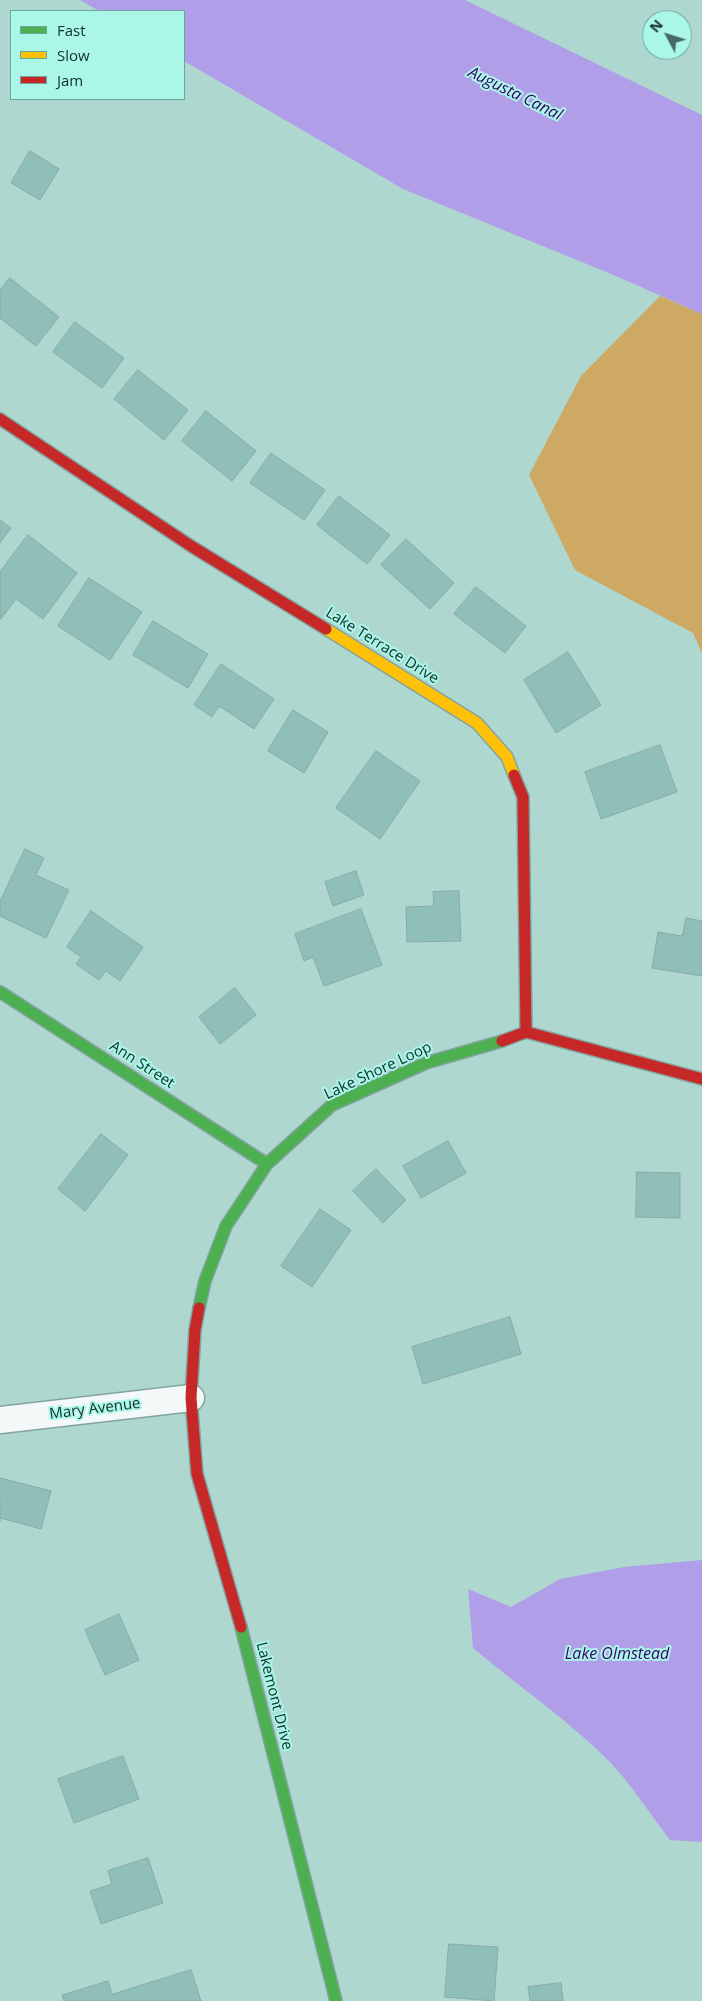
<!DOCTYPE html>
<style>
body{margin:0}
#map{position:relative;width:702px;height:2001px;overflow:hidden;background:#aed7d0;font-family:"Open Sans",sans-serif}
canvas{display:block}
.legend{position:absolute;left:10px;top:10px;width:175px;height:90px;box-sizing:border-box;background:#aaf6e7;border:1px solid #6ca69b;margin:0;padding:6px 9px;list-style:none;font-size:15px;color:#0f2f2a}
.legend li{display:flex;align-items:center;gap:10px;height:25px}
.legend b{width:25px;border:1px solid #6ca69b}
.north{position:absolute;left:642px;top:10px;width:50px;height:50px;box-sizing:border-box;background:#aaf6e7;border:1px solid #6ca69b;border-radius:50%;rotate:310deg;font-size:14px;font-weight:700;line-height:20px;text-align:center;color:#0f2f2a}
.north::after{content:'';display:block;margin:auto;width:18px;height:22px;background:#476a64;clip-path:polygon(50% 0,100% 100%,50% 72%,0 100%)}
</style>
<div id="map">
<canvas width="702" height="2001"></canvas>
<ul class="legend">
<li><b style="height:6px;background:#4caf50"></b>Fast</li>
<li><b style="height:6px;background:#ffc107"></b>Slow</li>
<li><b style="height:6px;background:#c62828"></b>Jam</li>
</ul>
<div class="north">N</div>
</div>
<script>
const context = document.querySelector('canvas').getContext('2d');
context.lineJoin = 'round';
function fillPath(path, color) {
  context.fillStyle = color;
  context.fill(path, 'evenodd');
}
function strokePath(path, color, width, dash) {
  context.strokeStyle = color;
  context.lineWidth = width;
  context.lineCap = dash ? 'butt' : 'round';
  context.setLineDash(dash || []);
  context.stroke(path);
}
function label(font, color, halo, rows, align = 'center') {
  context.font = font + ' "Open Sans",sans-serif';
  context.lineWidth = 4;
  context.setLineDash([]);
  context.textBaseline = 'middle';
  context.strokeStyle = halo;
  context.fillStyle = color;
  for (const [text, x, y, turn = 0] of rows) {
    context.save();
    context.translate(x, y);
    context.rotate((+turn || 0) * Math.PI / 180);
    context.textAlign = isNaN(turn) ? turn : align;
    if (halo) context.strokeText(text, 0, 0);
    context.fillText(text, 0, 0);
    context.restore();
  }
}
const forest = new Path2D(`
 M 660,296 L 702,314 L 702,653 L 693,633 L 575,570 L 529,475 L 581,376 Z`);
const water = new Path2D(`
 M 80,0 L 465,0 L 702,115 L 702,314 L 616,276 L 403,189 L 184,61 L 184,11 L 99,11 Z
 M 702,1560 L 702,1842 L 670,1840 C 651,1815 630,1783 609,1761 C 567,1719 518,1686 473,1648 L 468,1589 L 511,1607 L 560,1579 L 624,1567 Z`);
const building = new Path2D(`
 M 30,151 L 59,169 L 40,200 L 11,183 Z
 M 10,278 L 59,317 L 36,346 L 0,318 L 0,290 Z
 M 75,322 L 124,358 L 102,388 L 53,352 Z
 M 138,370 L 188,410 L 164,440 L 114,399 Z
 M 206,411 L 256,451 L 232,481 L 182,441 Z
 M 271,453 L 325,490 L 304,520 L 250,483 Z
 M 339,496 L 390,535 L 367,564 L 317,525 Z
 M 0,520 L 11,528 L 0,543 Z
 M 28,535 L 77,573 L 43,619 L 16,599 L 0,620 L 0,572 Z
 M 406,539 L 454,583 L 430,609 L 381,565 Z
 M 89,578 L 142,612 L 110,660 L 58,626 Z
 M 476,587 L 526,626 L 505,653 L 454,614 Z
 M 153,621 L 208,654 L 188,688 L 133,655 Z
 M 568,652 L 601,705 L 556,733 L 524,680 Z
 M 221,664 L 274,699 L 254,729 L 219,706 L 212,717 L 194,705 Z
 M 293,710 L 328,732 L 304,773 L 268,751 Z
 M 660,745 L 677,792 L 601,819 L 585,772 Z
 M 376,751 L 420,781 L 380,839 L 336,808 Z
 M 25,849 L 44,858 L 36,875 L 69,890 L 46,938 L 0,916 L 0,902 Z
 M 356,871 L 364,895 L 333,906 L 325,882 Z
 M 459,891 L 461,941 L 407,942 L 406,907 L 434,906 L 433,892 Z
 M 361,909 L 382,965 L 324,986 L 313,957 L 304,961 L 295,934 Z
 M 91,911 L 143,947 L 120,981 L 106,971 L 99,980 L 76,964 L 81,957 L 67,947 Z
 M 686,918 L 702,921 L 702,976 L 652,968 L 658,932 L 682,936 Z
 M 235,988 L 256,1015 L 220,1044 L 199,1017 Z
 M 101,1134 L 128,1155 L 85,1211 L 58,1189 Z
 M 448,1141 L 466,1173 L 421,1198 L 403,1166 Z
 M 376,1169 L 406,1200 L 383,1223 L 353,1191 Z
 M 637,1172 L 680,1173 L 680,1218 L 636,1217 Z
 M 320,1209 L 351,1230 L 312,1287 L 281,1266 Z
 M 510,1317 L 521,1354 L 423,1384 L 412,1347 Z
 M 0,1478 L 51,1491 L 41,1529 L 1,1518 L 0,1521 Z
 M 119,1614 L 139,1660 L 105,1675 L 85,1630 Z
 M 123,1756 L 139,1799 L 74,1823 L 58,1779 Z
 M 148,1858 L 163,1903 L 101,1924 L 90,1891 L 112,1884 L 108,1871 Z
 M 449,1944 L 498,1947 L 494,2001 L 445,1997 Z
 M 191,1970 L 201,2001 L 64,2001 L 62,1995 L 108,1981 L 112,1994 Z
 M 561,1983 L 563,2001 L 530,2001 L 528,1987 Z`);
const path = new Path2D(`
 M 561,0 L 652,42
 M 669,50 L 702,65`);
const street = new Path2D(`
 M 0,1420 L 191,1398`);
const fast = new Path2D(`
 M 0,992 L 267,1164
 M 199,1308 L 205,1281 L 226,1226 L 267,1164 L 332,1105 L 426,1063 L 502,1041
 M 241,1627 L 336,2001`);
const slow = new Path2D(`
 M 326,629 L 477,723 L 507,757 L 514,775`);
const jam = new Path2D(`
 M 0,419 L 191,546 L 326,629
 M 514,775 L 523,797 L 526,1032
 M 502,1041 L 526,1032 L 702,1079
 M 199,1308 L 195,1330 L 191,1398 L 197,1474 L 241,1627`);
const streetNames = [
 ["Lake Terrace Drive",382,646,32],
 ["Ann Street",142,1065,33],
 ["Lake Shore Loop",378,1071,-25],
 ["Mary Avenue",95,1409,-7],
 ["Lakemont Drive",274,1696,76]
];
const waterNames = [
 ["Augusta Canal",515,94,26],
 ["Lake Olmstead",617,1654]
];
fillPath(forest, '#cda963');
fillPath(water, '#b19ee9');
fillPath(building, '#8fbfb8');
strokePath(building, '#8aaaa5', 1);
strokePath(street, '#83a49e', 29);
strokePath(fast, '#83a49e', 14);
strokePath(slow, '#83a49e', 14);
strokePath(jam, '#83a49e', 14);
strokePath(path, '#c1cecb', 3, [1, 4]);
strokePath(street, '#f3f9f8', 26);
strokePath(fast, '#4caf50', 11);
strokePath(slow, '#ffc107', 11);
strokePath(jam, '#c62828', 11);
label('15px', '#0f2f2a', '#aaf6e7', streetNames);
label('italic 16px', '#3b0069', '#aaf6e7', waterNames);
</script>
